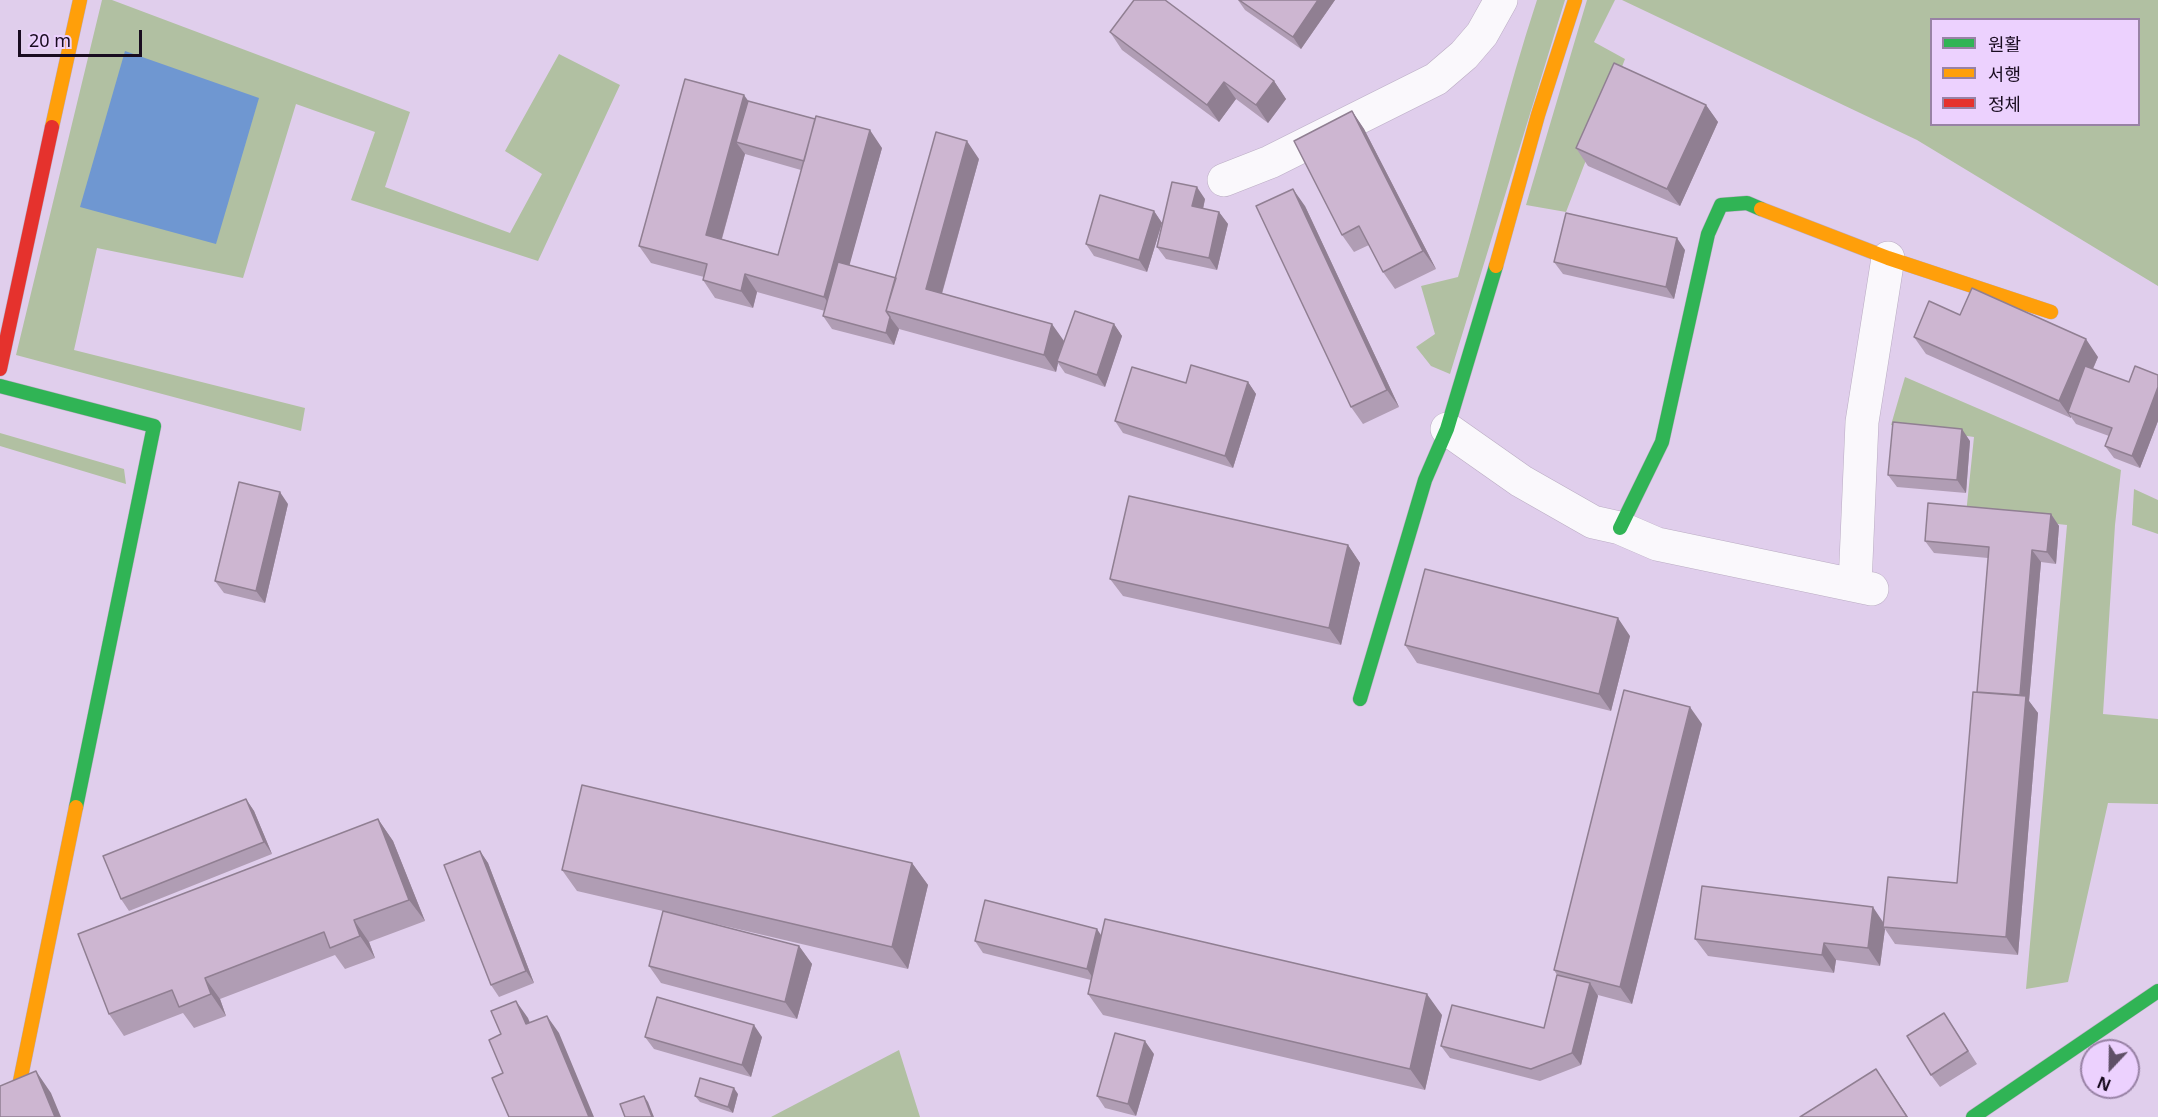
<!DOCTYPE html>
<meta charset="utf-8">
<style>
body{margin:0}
#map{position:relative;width:2158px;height:1117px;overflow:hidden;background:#e0ceec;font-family:"Noto Sans","Noto Sans KR",sans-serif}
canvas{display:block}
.legend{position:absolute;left:1930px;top:18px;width:210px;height:108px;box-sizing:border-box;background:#ecd1fe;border:2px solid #9882a5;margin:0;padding:8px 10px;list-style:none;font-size:18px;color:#190c20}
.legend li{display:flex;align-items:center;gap:12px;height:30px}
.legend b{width:30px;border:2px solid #9882a5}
.north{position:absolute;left:2080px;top:1039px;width:60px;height:60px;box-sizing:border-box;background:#ecd1fe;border:2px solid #9882a5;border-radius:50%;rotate:202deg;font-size:16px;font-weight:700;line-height:24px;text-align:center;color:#190c20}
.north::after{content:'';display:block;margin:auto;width:21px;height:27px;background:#5f5067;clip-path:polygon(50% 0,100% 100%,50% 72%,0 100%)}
.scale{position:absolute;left:18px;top:30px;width:124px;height:27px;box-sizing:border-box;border:3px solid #190c20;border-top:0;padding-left:8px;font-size:18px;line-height:21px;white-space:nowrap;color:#190c20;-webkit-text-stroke:4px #ecd1fe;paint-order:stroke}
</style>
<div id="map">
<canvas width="2158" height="1117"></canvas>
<ul class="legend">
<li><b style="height:8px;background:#30b455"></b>원활</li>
<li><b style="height:8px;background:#ff9f0a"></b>서행</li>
<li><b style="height:8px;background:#e5322d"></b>정체</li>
</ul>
<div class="north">N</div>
<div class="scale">20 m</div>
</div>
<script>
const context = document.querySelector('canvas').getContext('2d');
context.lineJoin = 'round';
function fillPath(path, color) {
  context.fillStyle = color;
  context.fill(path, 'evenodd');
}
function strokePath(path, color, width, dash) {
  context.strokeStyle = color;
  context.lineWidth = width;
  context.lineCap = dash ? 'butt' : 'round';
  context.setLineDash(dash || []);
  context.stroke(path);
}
const green = new Path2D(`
 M 102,0 L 112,0 L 410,112 L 385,187 L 510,233 L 542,174 L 505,151 L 559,54 L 620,85 L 538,261 L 351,200 L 375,132 L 296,104 L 243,278 L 97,248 L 74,350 L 305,408 L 301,431 L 16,355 Z
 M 1537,0 L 1565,0 L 1450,374 L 1431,366 L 1416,347 L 1435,334 L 1421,286 L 1458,277 C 1485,185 1507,91 1537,0 Z
 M 1587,0 L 1615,0 L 1594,42 L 1625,59 L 1566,212 L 1526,205 Z
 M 1622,0 L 2158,0 L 2158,286 L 1917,140 ZM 1932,20 L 2138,20 L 2138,124 L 1932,124 Z
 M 1905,377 L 2121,470 L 2115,525 L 2103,714 L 2158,719 L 2158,804 L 2108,803 L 2068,982 L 2026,989 L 2067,525 L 1966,514 L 1974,437 L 1891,425 Z
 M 0,433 L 124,469 L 126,484 L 0,446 Z
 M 2134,489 L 2158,500 L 2158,534 L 2132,525 Z
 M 899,1050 L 920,1117 L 771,1117 Z`);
const water = new Path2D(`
 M 125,51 L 259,98 L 216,244 L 80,207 Z`);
const street = new Path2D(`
 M 1224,180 L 1270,162 L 1436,79 L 1464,55 L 1482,34 L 1501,0
 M 1447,429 L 1521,481 L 1593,522 L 1620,528 L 1657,544 L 1872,589
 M 1855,585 L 1862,422 L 1888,258`);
const fast = new Path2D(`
 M 0,386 L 154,426 L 76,807
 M 1620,528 L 1662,442 L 1708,234 L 1721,205 L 1747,203 L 1761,209
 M 1360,699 L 1425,480 L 1447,429 L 1496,266
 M 1973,1117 L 2158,991`);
const slow = new Path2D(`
 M 52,127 L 80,0
 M 1761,209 L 1888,258 L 2051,312
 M 1496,266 L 1538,115 L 1575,0
 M 17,1096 L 76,807`);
const jam = new Path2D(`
 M 0,369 L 52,127`);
const wall = new Path2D(`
 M 1238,0 L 1335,0 L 1301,49 L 1245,10 Z
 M 1110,32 L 1274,81 L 1286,99 L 1268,123 L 1236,99 L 1219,122 L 1122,50 Z
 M 748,101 L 882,148 L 849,265 L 896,278 L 979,159 L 942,294 L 1064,341 L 1114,324 L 1122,336 L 1105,387 L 1065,373 L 1058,363 L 1056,372 L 899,329 L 894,345 L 832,329 L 823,316 L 825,311 L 757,292 L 753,308 L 715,298 L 703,280 L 704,277 L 651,263 L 639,246 ZM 745,154 L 801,170 L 778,255 L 722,239 Z
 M 1706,105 L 1718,122 L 1680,206 L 1588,166 L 1576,148 Z
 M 1352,111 L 1364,129 L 1436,269 L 1395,289 L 1383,272 L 1369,245 L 1354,252 L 1342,235 Z
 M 1205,199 L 1203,209 L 1219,212 L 1228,224 L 1217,270 L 1166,259 L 1157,247 Z
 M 1305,206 L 1399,407 L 1363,424 L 1351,407 Z
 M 1154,211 L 1162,223 L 1147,272 L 1094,256 L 1086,244 Z
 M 1685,250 L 1674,299 L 1563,274 L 1554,262 Z
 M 1960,315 L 2098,357 L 2093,369 L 2129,382 L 2158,375 L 2158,421 L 2140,468 L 2114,458 L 2105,446 L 2109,436 L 2076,424 L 2071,417 L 2071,418 L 1926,354 L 1914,337 Z
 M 1248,382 L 1256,394 L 1233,468 L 1123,433 L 1115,421 L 1186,383 Z
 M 1970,441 L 1966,493 L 1897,487 L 1888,475 Z
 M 288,504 L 265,603 L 224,593 L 215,581 Z
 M 2051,514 L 2059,526 L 2056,564 L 2041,562 L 2029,701 L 2038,713 L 2018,955 L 1895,944 L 1885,929 L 1880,966 L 1836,960 L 1834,973 L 1708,956 L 1695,939 L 1884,922 L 1957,883 L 1977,692 L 1988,558 L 1934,553 L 1925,541 Z
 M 1348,545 L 1360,563 L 1341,645 L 1123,596 L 1110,579 Z
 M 1630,636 L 1611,711 L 1417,663 L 1405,645 Z
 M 1702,724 L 1632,1004 L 1598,995 L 1581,1065 L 1540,1081 L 1450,1058 L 1441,1046 L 1544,1028 L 1557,975 L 1554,970 Z
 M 246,799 L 254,811 L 272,854 L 129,911 L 121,899 Z
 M 378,819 L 393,841 L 425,921 L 369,942 L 375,958 L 345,969 L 335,955 L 220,999 L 226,1016 L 194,1028 L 183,1013 L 124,1036 L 109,1014 Z
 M 480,851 L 488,863 L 534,983 L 499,997 L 491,985 Z
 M 912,863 L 928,885 L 908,969 L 695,919 L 799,946 L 812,964 L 797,1019 L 661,983 L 649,966 L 663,911 L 577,891 L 562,870 Z
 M 1102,935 L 1442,1015 L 1425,1090 L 1103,1015 L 1088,994 L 1091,980 L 983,953 L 975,941 Z
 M 1952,1025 L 1977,1064 L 1940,1087 L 1931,1075 Z
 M 645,1037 L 762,1037 L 751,1077 L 654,1049 Z
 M 1154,1054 L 1136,1116 L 1105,1108 L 1097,1096 Z
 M 738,1094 L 733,1113 L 700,1102 L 695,1096 Z`);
const shadedWall = new Path2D(`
 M 1318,0 L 1335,0 L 1301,49 L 1293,37 Z
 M 1274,81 L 1286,99 L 1268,123 L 1256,105 Z
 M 1224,82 L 1236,99 L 1219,122 L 1207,105 Z
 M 744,95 L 757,113 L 736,142 L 745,154 L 718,252 L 706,235 Z
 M 1706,105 L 1718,122 L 1680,206 L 1667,189 Z
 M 1352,111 L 1364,129 L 1436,269 L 1423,251 Z
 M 870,130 L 882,148 L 836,314 L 824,297 Z
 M 967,141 L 979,159 L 938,307 L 926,289 Z
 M 1197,187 L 1205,199 L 1201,218 L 1192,206 Z
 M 1293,189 L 1305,206 L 1399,407 L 1387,390 Z
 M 1154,211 L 1162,223 L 1147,272 L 1139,260 Z
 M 1219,212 L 1228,224 L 1217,270 L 1209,258 Z
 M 1677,238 L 1685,250 L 1674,299 L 1666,287 Z
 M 745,274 L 757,292 L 753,308 L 741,291 Z
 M 890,317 L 899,329 L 894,345 L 886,333 Z
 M 1052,324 L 1064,341 L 1057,361 L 1058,363 L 1056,372 L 1044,355 Z
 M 1114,324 L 1122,336 L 1105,387 L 1097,375 Z
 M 2086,339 L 2098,357 L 2073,414 L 2068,412 L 2071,417 L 2071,418 L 2059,401 Z
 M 1248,382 L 1256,394 L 1233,468 L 1225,456 Z
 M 2158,387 L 2158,421 L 2140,468 L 2132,456 Z
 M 1962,429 L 1970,441 L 1966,493 L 1957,480 Z
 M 280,492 L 288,504 L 265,603 L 256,591 Z
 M 2051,514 L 2059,526 L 2056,564 L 2047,552 Z
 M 1348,545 L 1360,563 L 1341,645 L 1329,628 Z
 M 2032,550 L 2041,562 L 2029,701 L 2038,713 L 2018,955 L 2006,937 L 2020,700 Z
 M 1618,618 L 1630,636 L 1611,711 L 1599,694 Z
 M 1690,707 L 1702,724 L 1632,1004 L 1620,987 Z
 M 246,799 L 254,811 L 272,854 L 264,842 Z
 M 378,819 L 393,841 L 425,921 L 409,900 Z
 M 480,851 L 488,863 L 534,983 L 526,971 Z
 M 912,863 L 928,885 L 908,969 L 892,947 Z
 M 1873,907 L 1885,925 L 1883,927 L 1885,929 L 1880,966 L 1868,948 Z
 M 354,920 L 369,942 L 375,958 L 360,936 Z
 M 1097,929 L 1105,941 L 1095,981 L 1087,969 Z
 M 1824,943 L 1836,960 L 1834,973 L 1822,955 Z
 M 799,946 L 812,964 L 797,1019 L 785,1002 Z
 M 205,978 L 220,999 L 226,1016 L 211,994 Z
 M 1590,983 L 1598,996 L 1581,1065 L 1572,1053 Z
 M 1427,994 L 1442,1015 L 1425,1090 L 1410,1069 Z
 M 516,1001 L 528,1018 L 538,1042 L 526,1024 Z
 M 547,1016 L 559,1033 L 594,1117 L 589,1117 Z
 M 754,1025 L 762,1037 L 751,1077 L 742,1065 Z
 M 1145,1041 L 1154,1054 L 1136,1116 L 1128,1104 Z
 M 1876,1069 L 1908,1117 L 1907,1117 Z
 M 36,1071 L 51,1093 L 61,1117 L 55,1117 Z
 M 734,1088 L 738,1094 L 733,1113 L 728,1107 Z
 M 644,1096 L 648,1102 L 654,1117 L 652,1117 Z`);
const building = new Path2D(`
 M 1134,0 L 1165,0 L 1274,81 L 1256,105 L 1224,82 L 1207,105 L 1110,32 Z
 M 1239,0 L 1318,0 L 1293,37 Z
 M 1614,63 L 1706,105 L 1667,189 L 1576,148 Z
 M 685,79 L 744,95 L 706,235 L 778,255 L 816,116 L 870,130 L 824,297 L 745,274 L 741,291 L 703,280 L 707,264 L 639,246 Z
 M 748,101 L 815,119 L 804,161 L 736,142 Z
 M 1352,111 L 1423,251 L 1383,272 L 1359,226 L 1342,235 L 1294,141 Z
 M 936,132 L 967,141 L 926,289 L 1052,324 L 1044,355 L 886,311 Z
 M 1172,182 L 1197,187 L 1192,206 L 1219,212 L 1209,258 L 1157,247 Z
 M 1293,189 L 1387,390 L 1351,407 L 1256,206 Z
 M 1100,195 L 1154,211 L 1139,260 L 1086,244 Z
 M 1566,213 L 1677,238 L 1666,287 L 1554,262 Z
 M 838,262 L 896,278 L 886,311 L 890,317 L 886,333 L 823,316 Z
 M 1972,288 L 2086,339 L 2059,401 L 1914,337 L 1929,301 L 1960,315 Z
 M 1075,311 L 1114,324 L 1097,375 L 1057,361 Z
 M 1191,365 L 1248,382 L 1225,456 L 1115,421 L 1132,367 L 1186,383 Z
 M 2085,366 L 2129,382 L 2135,366 L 2158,375 L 2158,387 L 2132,456 L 2105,446 L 2112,428 L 2068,412 Z
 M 1893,422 L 1962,429 L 1957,480 L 1888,475 Z
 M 239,482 L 280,492 L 256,591 L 215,581 Z
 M 1129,496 L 1348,545 L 1329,628 L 1110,579 Z
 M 1928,503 L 2051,514 L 2047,552 L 2032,550 L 2020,695 L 1977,692 L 1989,547 L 1925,541 Z
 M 1425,569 L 1618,618 L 1599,694 L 1405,645 Z
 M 1624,690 L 1690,707 L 1620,987 L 1554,970 Z
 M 1973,692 L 2026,696 L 2006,937 L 1883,927 L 1888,877 L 1957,883 Z
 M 582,785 L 912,863 L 892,947 L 562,870 Z
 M 246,799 L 264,842 L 121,899 L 103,856 Z
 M 378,819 L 409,900 L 354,920 L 360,936 L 330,948 L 324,932 L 205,978 L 211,994 L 179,1007 L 172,990 L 109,1014 L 78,934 Z
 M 480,851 L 526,971 L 491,985 L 444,865 Z
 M 1702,886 L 1873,907 L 1868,948 L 1824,943 L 1822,955 L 1695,939 Z
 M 985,900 L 1097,929 L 1087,969 L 975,941 Z
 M 663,911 L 799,946 L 785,1002 L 649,966 Z
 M 1105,919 L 1427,994 L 1410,1069 L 1088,994 Z
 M 1557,975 L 1590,983 L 1572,1053 L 1531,1069 L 1441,1046 L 1452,1005 L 1544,1028 Z
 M 657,997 L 754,1025 L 742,1065 L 645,1037 Z
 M 516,1001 L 526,1024 L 547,1016 L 589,1117 L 509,1117 L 492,1078 L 503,1073 L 489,1040 L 501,1034 L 491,1011 Z
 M 1944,1013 L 1968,1051 L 1931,1075 L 1907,1036 Z
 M 1115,1033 L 1145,1041 L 1128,1104 L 1097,1096 Z
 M 1876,1069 L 1907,1117 L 1800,1117 Z
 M 36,1071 L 55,1117 L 0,1117 L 0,1086 Z
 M 700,1078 L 734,1088 L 728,1107 L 695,1096 Z
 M 644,1096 L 652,1117 L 625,1117 L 620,1104 Z`);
fillPath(green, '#b1c0a2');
fillPath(water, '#6f97d1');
strokePath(street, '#baacc3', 34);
strokePath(fast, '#baacc3', 15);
strokePath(slow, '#baacc3', 15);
strokePath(jam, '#baacc3', 15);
strokePath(street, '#faf8fc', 33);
strokePath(fast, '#30b455', 14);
strokePath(slow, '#ff9f0a', 14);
strokePath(jam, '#e5322d', 14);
fillPath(wall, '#b09db4');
fillPath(shadedWall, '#907f92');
fillPath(building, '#cdb6d1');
strokePath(building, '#907f92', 1.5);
</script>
